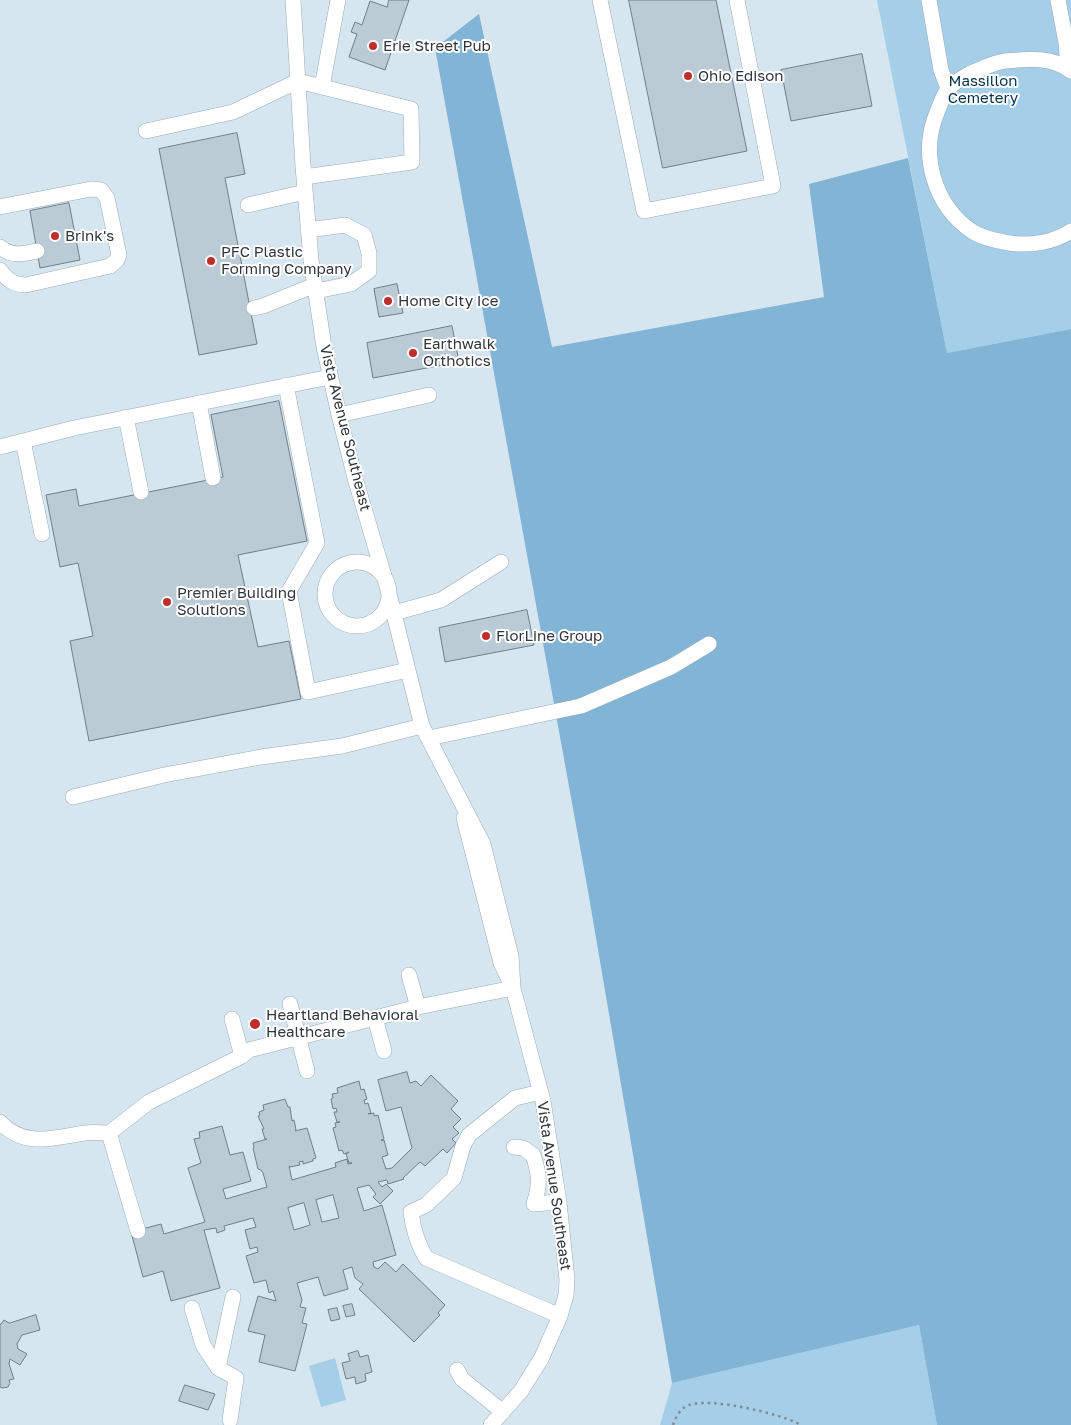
<!DOCTYPE html>
<style>
body{margin:0}
canvas{display:block;background:#d6e6f1}
</style>
<canvas width="1071" height="1425"></canvas>
<script>
const context = document.querySelector('canvas').getContext('2d');
context.lineJoin = 'round';
function fillPath(path, color) {
  context.fillStyle = color;
  context.fill(path, 'evenodd');
}
function strokePath(path, color, width, dash) {
  context.strokeStyle = color;
  context.lineWidth = width;
  context.lineCap = dash ? 'butt' : 'round';
  context.setLineDash(dash || []);
  context.stroke(path);
}
function label(font, color, halo, rows, align = 'center') {
  context.font = font + ' "Golos Text",sans-serif';
  context.lineWidth = 4;
  context.setLineDash([]);
  context.textBaseline = 'middle';
  context.strokeStyle = halo;
  context.fillStyle = color;
  for (const [text, x, y, turn = 0] of rows) {
    context.save();
    context.translate(x, y);
    context.rotate((+turn || 0) * Math.PI / 180);
    context.textAlign = isNaN(turn) ? turn : align;
    if (halo) context.strokeText(text, 0, 0);
    context.fillText(text, 0, 0);
    context.restore();
  }
}
const green = new Path2D(`
 M 877,0 L 1071,0 L 1071,329 L 947,353 Z
 M 919,1325 L 937,1425 L 660,1425 L 672,1383 Z
 M 335,1358 L 346,1400 L 321,1407 L 309,1366 Z`);
const forest = new Path2D(`
 M 479,14 L 552,347 L 824,297 L 809,184 L 908,158 L 947,353 L 1071,329 L 1071,1425 L 937,1425 L 919,1325 L 672,1383 L 588,891 L 435,48 Z`);
const building = new Path2D(`
 M 389,0 L 409,0 L 385,70 L 349,57 L 357,34 L 351,32 L 355,22 L 362,25 L 370,1 L 387,7 Z
 M 629,0 L 716,0 L 747,151 L 663,168 Z
 M 862,54 L 872,106 L 791,121 L 781,70 Z
 M 237,133 L 245,174 L 225,178 L 257,344 L 199,355 L 159,149 Z
 M 69,203 L 80,260 L 40,268 L 30,211 Z
 M 397,284 L 403,313 L 379,317 L 374,289 Z
 M 452,326 L 459,362 L 373,378 L 367,343 Z
 M 279,401 L 307,541 L 238,555 L 258,647 L 289,641 L 301,699 L 89,741 L 70,641 L 93,636 L 78,563 L 60,567 L 46,495 L 76,489 L 79,506 L 223,477 L 211,415 Z
 M 527,610 L 534,645 L 445,662 L 439,628 Z
 M 407,1072 L 410,1083 L 416,1081 L 421,1086 L 431,1075 L 458,1101 L 451,1109 L 461,1119 L 453,1127 L 459,1133 L 452,1139 L 456,1143 L 447,1153 L 443,1149 L 425,1166 L 420,1162 L 403,1178 L 404,1179 L 388,1184 L 387,1180 L 378,1182 L 382,1187 L 386,1184 L 393,1191 L 380,1204 L 373,1197 L 376,1194 L 369,1185 L 357,1188 L 364,1211 L 382,1205 L 396,1255 L 373,1262 L 374,1267 L 378,1269 L 385,1262 L 396,1272 L 403,1264 L 445,1305 L 438,1313 L 440,1315 L 414,1342 L 359,1289 L 363,1284 L 355,1278 L 352,1267 L 343,1270 L 348,1289 L 324,1296 L 318,1277 L 297,1283 L 302,1300 L 300,1307 L 306,1308 L 302,1323 L 307,1324 L 295,1371 L 259,1362 L 265,1335 L 248,1331 L 258,1296 L 276,1301 L 273,1291 L 269,1293 L 266,1280 L 254,1283 L 246,1256 L 258,1252 L 257,1247 L 250,1249 L 245,1230 L 256,1227 L 253,1218 L 224,1226 L 225,1230 L 217,1233 L 216,1228 L 204,1230 L 220,1288 L 171,1301 L 163,1271 L 143,1277 L 131,1232 L 161,1224 L 164,1234 L 205,1222 L 188,1168 L 201,1163 L 194,1139 L 200,1138 L 199,1132 L 222,1126 L 230,1155 L 243,1152 L 251,1181 L 223,1189 L 226,1199 L 267,1187 L 263,1173 L 261,1170 L 258,1169 L 253,1148 L 254,1147 L 253,1143 L 267,1139 L 265,1139 L 262,1129 L 264,1129 L 258,1116 L 260,1115 L 259,1112 L 264,1110 L 263,1105 L 285,1099 L 288,1107 L 290,1107 L 292,1121 L 294,1120 L 296,1130 L 295,1131 L 307,1128 L 316,1158 L 313,1159 L 313,1161 L 303,1164 L 303,1161 L 299,1162 L 300,1165 L 290,1167 L 289,1166 L 292,1180 L 336,1167 L 335,1163 L 347,1159 L 348,1164 L 352,1163 L 349,1163 L 346,1154 L 349,1152 L 344,1154 L 342,1150 L 339,1151 L 333,1128 L 336,1127 L 335,1123 L 340,1122 L 337,1122 L 334,1112 L 337,1112 L 336,1108 L 333,1109 L 331,1099 L 333,1098 L 332,1094 L 338,1093 L 337,1088 L 359,1081 L 361,1090 L 364,1089 L 367,1099 L 364,1100 L 365,1104 L 368,1103 L 371,1113 L 368,1114 L 374,1113 L 374,1116 L 378,1115 L 384,1139 L 381,1140 L 382,1141 L 384,1140 L 388,1155 L 382,1157 L 386,1169 L 392,1168 L 412,1148 L 401,1107 L 386,1111 L 378,1080 ZM 333,1195 L 339,1218 L 322,1222 L 316,1200 ZM 304,1203 L 310,1225 L 294,1230 L 288,1208 Z
 M 352,1304 L 355,1315 L 346,1317 L 343,1306 Z
 M 337,1308 L 340,1319 L 331,1321 L 328,1310 Z
 M 36,1315 L 40,1330 L 22,1335 L 17,1344 L 18,1349 L 27,1354 L 20,1365 L 10,1359 L 9,1364 L 14,1379 L 9,1380 L 10,1383 L 8,1387 L 3,1388 L 0,1387 L 0,1324 L 1,1324 L 4,1320 L 9,1323 Z
 M 358,1351 L 360,1357 L 368,1355 L 372,1372 L 365,1374 L 366,1381 L 356,1384 L 355,1377 L 346,1379 L 342,1363 L 350,1361 L 348,1354 Z
 M 185,1385 L 215,1394 L 208,1410 L 179,1401 Z`);
const path = new Path2D(`
 M 673,1425 C 676,1417 680,1408 689,1405 C 709,1397 783,1414 801,1425`);
const minor = new Path2D(`
 M 293,0 L 303,166 L 311,260 L 324,347 L 339,415 L 355,478 L 387,586 L 422,726 L 483,844 L 511,956 L 513,988
 M 600,0 L 644,211 L 773,186 L 737,0
 M 929,0 L 941,70 L 948,88
 M 1058,0 L 1066,42 L 1068,68
 M 1071,71 C 1052,56 1027,59 1005,61 C 997,62 990,65 983,68 C 971,72 959,79 950,87 C 944,92 941,103 938,110 C 919,153 933,205 973,232 C 983,238 997,241 1009,243 C 1029,246 1053,243 1071,231
 M 322,87 L 338,0
 M 146,131 L 233,112 L 298,81 L 411,109 L 412,162 L 304,177
 M 248,205 L 305,192
 M 0,207 L 91,189 L 101,190 L 107,198 L 119,255 L 117,260 L 110,266 L 26,285 C 14,285 7,280 0,270
 M 308,230 L 345,225 L 364,235 L 369,253 L 369,271 L 351,284 L 316,291
 M 0,247 C 12,257 23,254 37,251
 M 254,308 L 263,306 L 315,285
 M 286,385 L 317,543 L 289,591 L 308,692 L 408,670
 M 199,403 L 213,478
 M 339,415 L 429,395
 M 126,417 L 141,492
 M 23,441 L 42,534
 M 0,447 L 74,428 L 330,377
 M325 594a32 32 0 1 1 64 0a32 32 0 1 1-64 0Z
 M 394,613 L 441,600 L 501,562
 M 429,738 L 581,706 L 671,667 L 709,644
 M 73,797 L 164,775 L 261,757 L 342,746 L 422,726
 M 464,818 L 501,963 L 513,988 L 543,1101 L 559,1202 L 567,1280 L 566,1295 L 560,1316 L 541,1359 L 521,1391 L 491,1425
 M 409,975 L 418,1007
 M 290,1004 L 307,1071
 M 375,1018 L 384,1051
 M 232,1019 L 242,1056
 M 541,1092 L 515,1098 L 469,1135 L 463,1146 L 454,1178 L 426,1205 L 411,1212 C 413,1229 417,1243 426,1258 L 560,1316
 M 0,1122 C 25,1149 55,1137 85,1133 C 93,1132 101,1133 109,1133 L 138,1231
 M 109,1133 L 149,1102 L 242,1056 L 249,1050 L 418,1007 L 513,988
 M 514,1147 L 523,1148 L 533,1155 C 540,1175 540,1185 534,1204 L 559,1202
 M 192,1308 L 203,1345 L 218,1368
 M 457,1370 L 462,1379 L 503,1412
 M 230,1420 L 236,1378 L 218,1368 L 233,1297`);
const markers = [
 [373,46,5,"#be2f2c"],
 [688,76,5,"#be2f2c"],
 [55,236,5,"#be2f2c"],
 [211,261,5,"#be2f2c"],
 [388,301,5,"#be2f2c"],
 [413,353,5,"#be2f2c"],
 [167,602,5,"#be2f2c"],
 [486,636,5,"#be2f2c"],
 [255,1024,6,"#be2f2c"]
];
const poiNames = [
 ["Erie Street Pub",383,46],
 ["Ohio Edison",698,76],
 ["Brink's",65,236],
 ["PFC Plastic",221,252],
 ["Forming Company",221,269],
 ["Home City Ice",398,301],
 ["Earthwalk",423,344],
 ["Orthotics",423,361],
 ["Premier Building",177,593],
 ["Solutions",177,610],
 ["FlorLine Group",496,636],
 ["Heartland Behavioral",266,1015],
 ["Healthcare",266,1032]
];
const parkNames = [
 ["Massillon",983,81],
 ["Cemetery",983,98]
];
const streetNames = [
 ["Vista Avenue Southeast",345,428,76],
 ["Vista Avenue Southeast",554,1186,82]
];
fillPath(green, '#a5cee8');
fillPath(forest, '#81b4d5');
fillPath(building, '#bbcbd5');
strokePath(building, '#707e88', 1);
strokePath(minor, '#9baab4', 16);
strokePath(path, '#818b93', 2.5, [2.5, 4]);
strokePath(minor, '#fff', 15);
for (const [x, y, r, color] of markers) {
  const dot = new Path2D();
  dot.arc(x, y, r, 0, 2 * Math.PI);
  context.fillStyle = color;
  context.fill(dot);
  strokePath(dot, '#fff', 2);
}
label('15px', '#30363a', '#fff', poiNames, 'left');
label('15px', '#053249', '#fff', parkNames);
label('15px', '#30363a', '#fff', streetNames);
</script>
